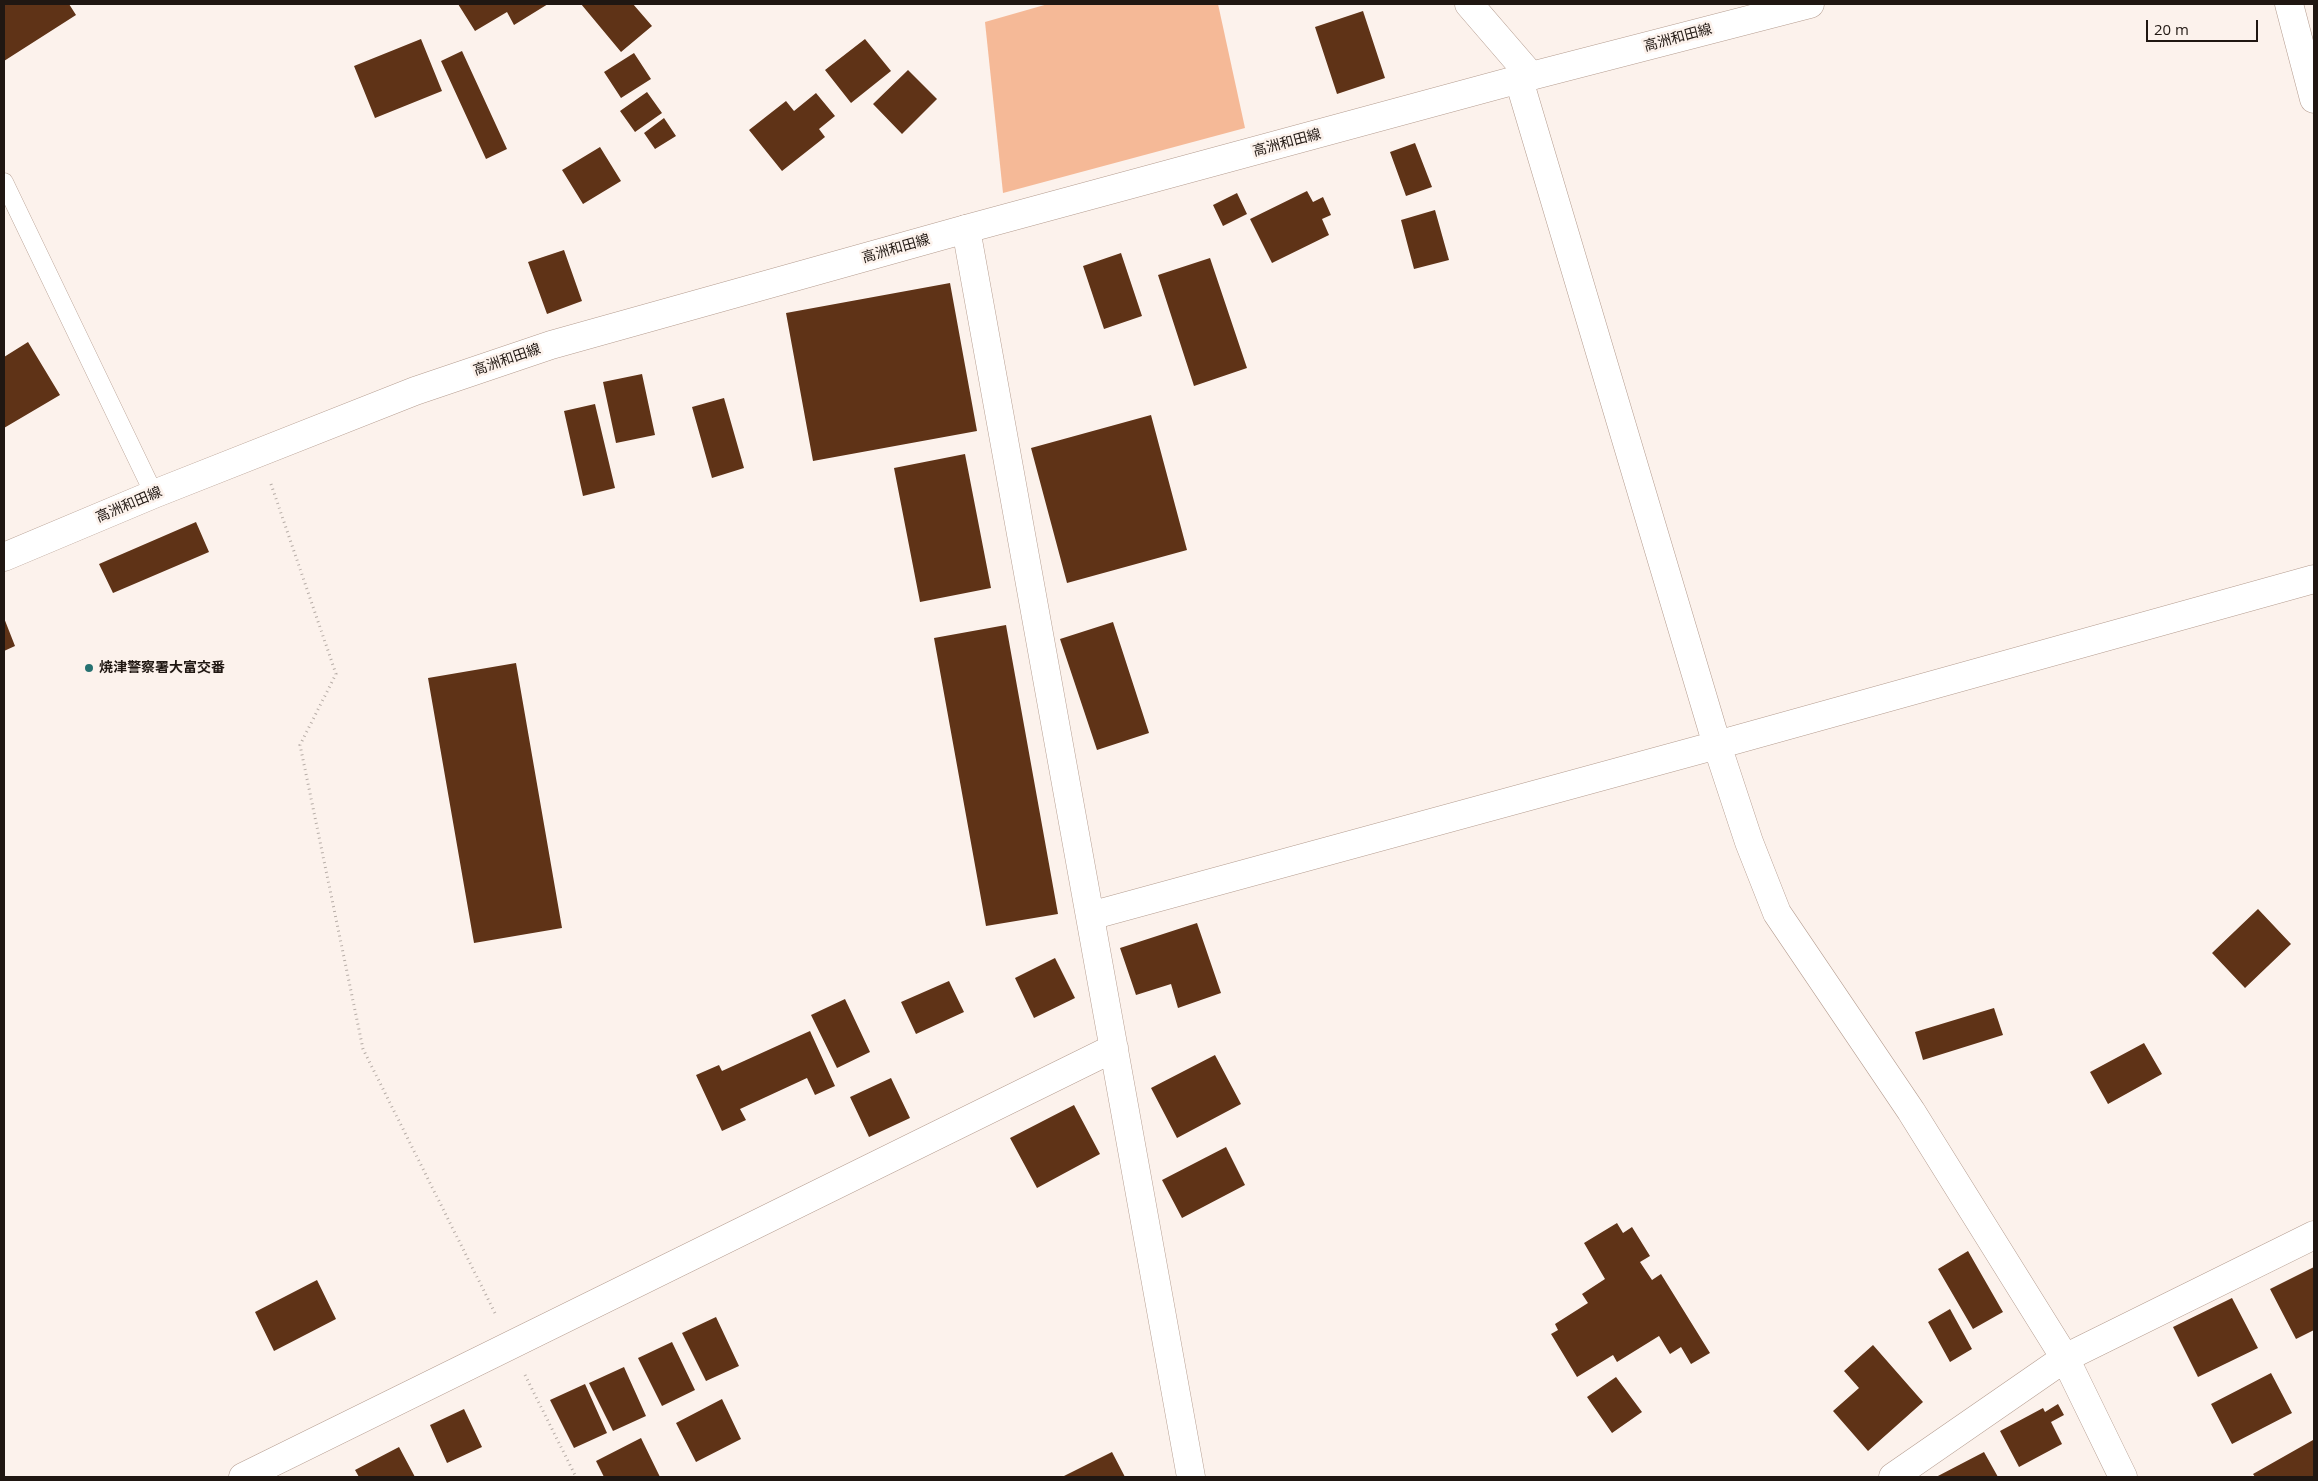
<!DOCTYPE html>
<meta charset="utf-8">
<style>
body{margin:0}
#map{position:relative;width:2318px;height:1481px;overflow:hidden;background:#fcf2ec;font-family:"Open Sans",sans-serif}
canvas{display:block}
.frame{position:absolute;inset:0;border:5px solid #201712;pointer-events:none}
.scale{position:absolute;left:2146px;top:20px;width:112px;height:22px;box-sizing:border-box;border:2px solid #201712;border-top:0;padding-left:6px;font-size:15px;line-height:18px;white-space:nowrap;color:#201712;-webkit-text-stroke:4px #fcf2ec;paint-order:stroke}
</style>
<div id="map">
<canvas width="2318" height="1481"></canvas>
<div class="frame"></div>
<div class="scale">20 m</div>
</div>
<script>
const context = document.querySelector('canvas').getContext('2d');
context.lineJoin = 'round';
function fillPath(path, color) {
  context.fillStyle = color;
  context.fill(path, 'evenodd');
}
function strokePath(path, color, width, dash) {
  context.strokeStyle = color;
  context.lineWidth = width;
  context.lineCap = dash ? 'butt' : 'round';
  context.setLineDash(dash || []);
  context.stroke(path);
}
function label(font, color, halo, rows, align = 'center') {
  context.font = font + ' "Open Sans","Noto Sans JP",sans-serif';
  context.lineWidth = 5;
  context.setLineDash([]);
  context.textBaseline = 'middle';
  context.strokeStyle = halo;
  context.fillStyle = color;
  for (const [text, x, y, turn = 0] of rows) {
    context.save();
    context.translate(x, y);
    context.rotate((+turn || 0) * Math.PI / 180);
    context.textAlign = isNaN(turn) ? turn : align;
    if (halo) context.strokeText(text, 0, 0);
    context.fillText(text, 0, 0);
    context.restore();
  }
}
const green = new Path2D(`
 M 1048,4 L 1218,4 L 1245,128 L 1003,193 L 985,22 Z`);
const building = new Path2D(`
 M 4,4 L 69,4 L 76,15 L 4,61 Z
 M 458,4 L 548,4 L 514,25 L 507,12 L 475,31 Z
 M 581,4 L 633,4 L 652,26 L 621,52 Z
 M 1363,11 L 1385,78 L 1337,94 L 1315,27 Z
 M 421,39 L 442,91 L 375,118 L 354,66 Z
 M 865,39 L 891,71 L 851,103 L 825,70 Z
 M 462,51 L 507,149 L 486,159 L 441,61 Z
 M 634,53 L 651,79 L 621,98 L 604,72 Z
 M 908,70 L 937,99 L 902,134 L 873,104 Z
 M 647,92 L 662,113 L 635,132 L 620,111 Z
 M 816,93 L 835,116 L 819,129 L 825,137 L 782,171 L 749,130 L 786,101 L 794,111 Z
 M 664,118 L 676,136 L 655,149 L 644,133 Z
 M 1415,143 L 1432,187 L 1406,196 L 1390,152 Z
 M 600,147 L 621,181 L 583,204 L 562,170 Z
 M 1307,191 L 1313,202 L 1323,197 L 1331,215 L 1322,219 L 1329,235 L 1272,263 L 1250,219 Z
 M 1237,193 L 1247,214 L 1223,226 L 1213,205 Z
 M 1435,210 L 1449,260 L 1414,269 L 1401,220 Z
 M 564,250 L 582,301 L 547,314 L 528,262 Z
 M 1121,253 L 1142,316 L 1104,329 L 1083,266 Z
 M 1210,258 L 1247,368 L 1194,386 L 1158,275 Z
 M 950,283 L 977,431 L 813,461 L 786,313 Z
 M 28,342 L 60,395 L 4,428 L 4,357 Z
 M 642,374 L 655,435 L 616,443 L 603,382 Z
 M 724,398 L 744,468 L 712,478 L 692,407 Z
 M 595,404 L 615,488 L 583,496 L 564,411 Z
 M 1151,415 L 1187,550 L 1067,583 L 1031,448 Z
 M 965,454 L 991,588 L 920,602 L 894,468 Z
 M 196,522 L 209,552 L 113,593 L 99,564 Z
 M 4,618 L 15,646 L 4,651 Z
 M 1113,622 L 1149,733 L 1097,750 L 1060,639 Z
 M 1006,625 L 1058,914 L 986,926 L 934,638 Z
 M 516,663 L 562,928 L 474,943 L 428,678 Z
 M 2258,909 L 2291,944 L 2245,988 L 2212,953 Z
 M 1197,923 L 1221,993 L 1178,1008 L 1171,984 L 1136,995 L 1120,948 Z
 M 1055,958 L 1075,998 L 1034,1018 L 1015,978 Z
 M 949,981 L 964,1012 L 916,1034 L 901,1002 Z
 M 845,999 L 870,1052 L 837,1068 L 811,1015 Z
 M 1994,1008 L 2003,1035 L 1923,1060 L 1915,1032 Z
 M 810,1031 L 835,1086 L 815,1095 L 807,1078 L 740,1109 L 746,1120 L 722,1131 L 696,1075 L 719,1065 L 722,1071 Z
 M 2144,1043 L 2162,1074 L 2108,1104 L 2090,1072 Z
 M 1215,1055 L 1241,1104 L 1177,1138 L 1151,1088 Z
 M 891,1078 L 910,1118 L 869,1137 L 850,1097 Z
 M 1074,1105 L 1100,1154 L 1037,1188 L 1010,1138 Z
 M 1226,1147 L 1245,1185 L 1182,1218 L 1162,1180 Z
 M 1617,1223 L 1623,1233 L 1632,1227 L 1650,1256 L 1640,1262 L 1652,1280 L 1661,1274 L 1710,1353 L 1691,1364 L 1681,1347 L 1670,1354 L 1659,1336 L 1617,1362 L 1613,1355 L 1577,1377 L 1551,1334 L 1558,1330 L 1555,1324 L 1588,1303 L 1582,1294 L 1605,1279 L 1584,1243 Z
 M 1968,1251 L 2003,1312 L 1973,1329 L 1938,1269 Z
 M 2314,1267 L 2314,1330 L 2296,1339 L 2270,1289 Z
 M 317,1280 L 336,1319 L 274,1351 L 255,1312 Z
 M 2232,1298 L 2258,1348 L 2198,1377 L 2173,1327 Z
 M 1950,1309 L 1972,1349 L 1950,1362 L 1928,1322 Z
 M 716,1317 L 739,1366 L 706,1381 L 682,1333 Z
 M 672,1342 L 695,1390 L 662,1406 L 638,1358 Z
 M 1873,1345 L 1923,1402 L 1868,1451 L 1833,1411 L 1859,1388 L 1844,1371 Z
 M 624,1367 L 646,1416 L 613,1431 L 589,1383 Z
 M 2271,1373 L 2292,1413 L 2232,1444 L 2211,1404 Z
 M 1616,1377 L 1642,1412 L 1612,1433 L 1587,1397 Z
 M 585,1384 L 607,1433 L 574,1448 L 550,1400 Z
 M 722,1399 L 741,1439 L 696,1462 L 676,1423 Z
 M 2058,1404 L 2064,1415 L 2051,1422 L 2062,1444 L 2019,1467 L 2000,1431 L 2043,1408 L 2045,1412 Z
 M 464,1409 L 482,1447 L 447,1463 L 430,1425 Z
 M 641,1438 L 660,1477 L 604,1477 L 596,1461 Z
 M 2313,1440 L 2314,1477 L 2255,1477 L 2253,1474 Z
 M 399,1447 L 415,1477 L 359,1477 L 355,1470 Z
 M 1112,1452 L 1125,1477 L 1062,1477 Z
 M 1984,1452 L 1998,1477 L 1936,1477 Z`);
const path = new Path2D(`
 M 271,484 L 336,674 L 300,745 L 363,1049 L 496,1315
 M 525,1375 L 576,1477`);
const lane = new Path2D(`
 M 4,182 L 154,494`);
const street = new Path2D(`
 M 1469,4 L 1531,76
 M 2289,4 L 2314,99
 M 1519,80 L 1717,745 L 1749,842 L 1777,913 L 1911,1111 L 2065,1358 L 2123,1477
 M 966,229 L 1191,1477
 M 1090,916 L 1717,745 L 2314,579
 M 243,1477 L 1114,1048
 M 1893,1477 L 2065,1358 L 2314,1235`);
const secondary = new Path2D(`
 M 4,557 L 154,494 L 415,391 L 551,345 L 966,229 L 1531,76 L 1810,4`);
const markers = [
 [89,668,5,"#267171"]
];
const streetNames = [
 ["高洲和田線",1678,38,-15],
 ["高洲和田線",1287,143,-15],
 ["高洲和田線",896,249,-16],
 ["高洲和田線",507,360,-19],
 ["高洲和田線",129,505,-23]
];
const poiNames = [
 ["焼津警察署大富交番",99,668]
];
fillPath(green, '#f5b997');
fillPath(building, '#5f3317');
strokePath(lane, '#b59d90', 19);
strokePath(street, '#b59d90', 29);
strokePath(secondary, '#b59d90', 29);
strokePath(path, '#b7ada7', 3, [1, 4]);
strokePath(lane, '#fff', 18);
strokePath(street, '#fff', 28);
strokePath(secondary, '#fff', 28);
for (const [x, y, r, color] of markers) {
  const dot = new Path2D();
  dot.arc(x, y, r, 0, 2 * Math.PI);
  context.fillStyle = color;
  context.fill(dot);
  strokePath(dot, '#fcf2ec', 2);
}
label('14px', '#201712', '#fcf2ec', streetNames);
label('bold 14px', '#201712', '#fcf2ec', poiNames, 'left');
</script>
